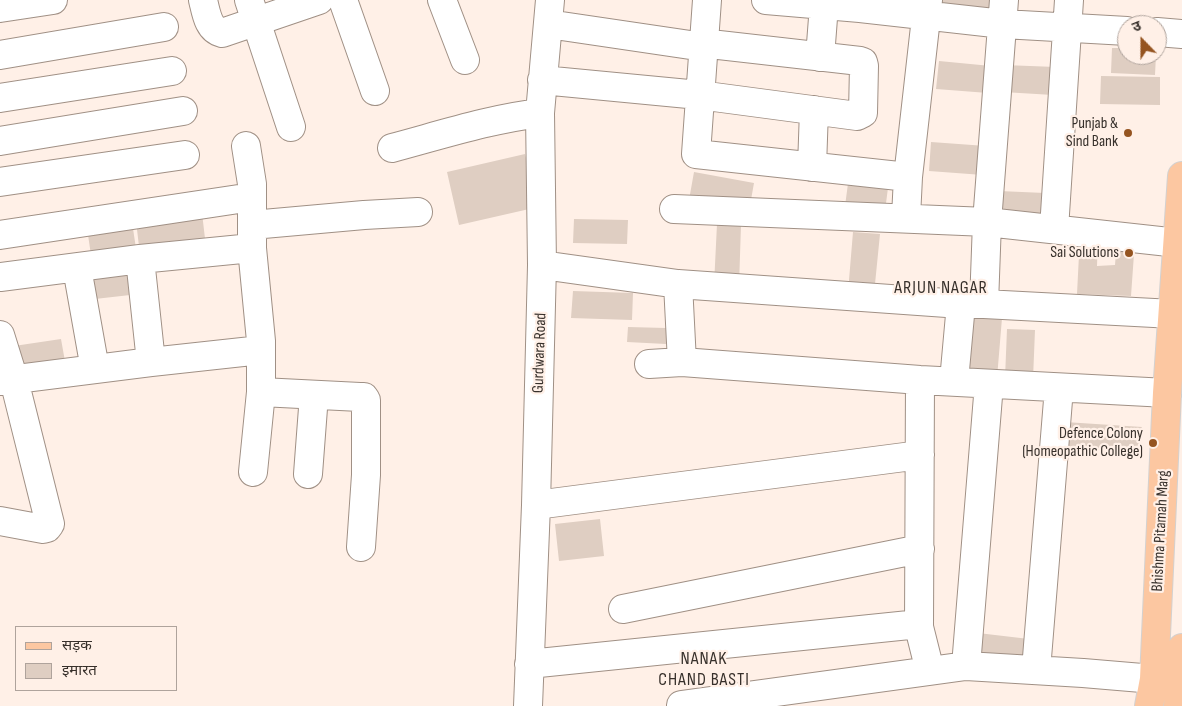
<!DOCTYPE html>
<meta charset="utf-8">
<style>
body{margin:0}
#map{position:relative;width:1182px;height:706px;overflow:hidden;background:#fff0e7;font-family:"Sofia Sans Condensed","Noto Sans Devanagari",sans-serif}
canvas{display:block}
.legend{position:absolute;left:15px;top:626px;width:162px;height:65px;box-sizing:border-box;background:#fff0e7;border:1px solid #afa39c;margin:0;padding:6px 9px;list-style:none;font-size:15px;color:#37302b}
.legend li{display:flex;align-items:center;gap:10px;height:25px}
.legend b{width:25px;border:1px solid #afa39c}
.north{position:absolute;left:1117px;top:15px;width:50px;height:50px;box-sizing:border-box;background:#fff0e7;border:1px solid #afa39c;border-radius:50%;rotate:338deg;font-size:14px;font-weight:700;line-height:20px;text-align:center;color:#37302b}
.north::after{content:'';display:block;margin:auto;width:18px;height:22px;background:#955420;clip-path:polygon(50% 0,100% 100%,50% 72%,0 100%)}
</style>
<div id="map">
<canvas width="1182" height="706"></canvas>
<ul class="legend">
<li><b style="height:6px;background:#fcc7a1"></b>सड़क</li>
<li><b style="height:14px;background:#dfcec2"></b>इमारत</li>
</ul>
<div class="north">उ</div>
</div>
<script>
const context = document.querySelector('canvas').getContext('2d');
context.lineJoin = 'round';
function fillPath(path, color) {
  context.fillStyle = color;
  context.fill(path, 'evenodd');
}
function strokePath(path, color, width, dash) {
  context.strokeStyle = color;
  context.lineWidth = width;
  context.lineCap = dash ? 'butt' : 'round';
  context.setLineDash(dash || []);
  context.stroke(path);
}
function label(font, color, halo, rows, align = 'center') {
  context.font = font + ' "Sofia Sans Condensed",sans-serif';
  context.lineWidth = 4.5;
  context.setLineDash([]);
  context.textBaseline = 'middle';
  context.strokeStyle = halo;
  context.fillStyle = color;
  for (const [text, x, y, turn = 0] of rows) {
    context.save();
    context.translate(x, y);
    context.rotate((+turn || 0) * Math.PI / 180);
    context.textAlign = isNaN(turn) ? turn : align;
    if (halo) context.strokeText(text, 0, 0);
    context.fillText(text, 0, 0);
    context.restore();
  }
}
const building = new Path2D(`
 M 932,0 L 1000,0 L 998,16 L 931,10 Z
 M 1112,48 L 1127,48 L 1127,55 L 1156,55 L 1155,75 L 1111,73 Z
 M 939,61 L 991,66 L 988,93 L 936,89 Z
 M 1004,65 L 1056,67 L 1053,95 L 1003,92 Z
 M 1101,76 L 1160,77 L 1160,105 L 1100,104 Z
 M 931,142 L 986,146 L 983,175 L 929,171 Z
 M 525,154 L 538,207 L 459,225 L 447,172 Z
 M 694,172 L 754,183 L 749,211 L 689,200 Z
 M 849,176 L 889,180 L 885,211 L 845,206 Z
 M 999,191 L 1045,193 L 1042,225 L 997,222 Z
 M 202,213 L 206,247 L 140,255 L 136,221 Z
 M 574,219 L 628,220 L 627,244 L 573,243 Z
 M 132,222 L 137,255 L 92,262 L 87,228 Z
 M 717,224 L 741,225 L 739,286 L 714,285 Z
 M 853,232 L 880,234 L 874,294 L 848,292 Z
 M 1080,235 L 1098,235 L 1097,266 L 1115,265 L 1117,239 L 1135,240 L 1131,296 L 1077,294 Z
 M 136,264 L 139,294 L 86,300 L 83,271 Z
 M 573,291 L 633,293 L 632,320 L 571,318 Z
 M 971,315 L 1002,318 L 997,378 L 965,375 Z
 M 628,327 L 666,328 L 666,344 L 627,342 Z
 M 1007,329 L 1035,330 L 1033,379 L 1005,378 Z
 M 61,339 L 66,367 L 19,375 L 14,346 Z
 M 1065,422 L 1142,427 L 1140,451 L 1063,446 Z
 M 600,519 L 604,556 L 559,561 L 555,524 Z
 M 978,633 L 1029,639 L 1025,669 L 974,663 Z`);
const minor = new Path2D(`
 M 203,0 C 206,12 208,30 222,33 L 319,0
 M 249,0 L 291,127
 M 343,0 L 375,91
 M 442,0 L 465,60
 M 707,0 L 696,154 L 908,177
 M 766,0 L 860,8 L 1003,24 L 1127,31
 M 0,8 L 53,0
 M 1157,32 L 1182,34
 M 0,55 L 164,27
 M 820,57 L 824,5
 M 542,80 L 699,95 L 857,116 L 863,113 L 864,66 L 863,62 L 860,61 L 710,44 L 697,46 L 548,24
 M 0,98 L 172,71
 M 0,141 L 183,111
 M 246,146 L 252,184 L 252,248 L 261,341 L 261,392 L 253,472
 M 392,148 C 441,135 490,119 540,113
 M 812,167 L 814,110
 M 0,182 L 185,155
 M 674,209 L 987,222 L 1178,243
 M 906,217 L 908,177 L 928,0
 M 252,225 L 364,215 L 418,212
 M 1054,229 L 1069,0
 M 0,235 L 252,197
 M 140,259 L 151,362
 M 542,265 L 678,284 L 961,304 L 984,304 L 1173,314
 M 77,268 L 95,369
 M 0,277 L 140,259 L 252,248
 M 678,284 L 682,362
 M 984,304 L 987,222 L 1004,0
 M 0,335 L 14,380 L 50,524 L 47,528 L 43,529 L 0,521
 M 649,364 L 682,362 L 920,380 L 1167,393
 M 920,380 L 919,627 L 930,671
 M 0,381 L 151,362 L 261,350
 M 954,381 L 961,304
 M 261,392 L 360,397 L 364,397 L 366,400 L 366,475 L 361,547
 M 308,474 L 314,395
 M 536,505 L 920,455
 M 623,609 L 920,549
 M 529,664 L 919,624
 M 966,666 L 989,384
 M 1036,670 L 1059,388
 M 681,705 L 966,666 L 1083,673 L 1154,679
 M 528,706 L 536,505 L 542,265 L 540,113 L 550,0`);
const major = new Path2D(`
 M 1149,706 L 1154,679 L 1167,393 L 1182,176
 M 1178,706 L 1182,648`);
const markers = [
 [1128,133,5,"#955420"],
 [1129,253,5,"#955420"],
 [1153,443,5,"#955420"]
];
const poiNames = [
 ["Punjab &",1118,124],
 ["Sind Bank",1118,142],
 ["Sai Solutions",1119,253],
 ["Defence Colony",1143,434],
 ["(Homeopathic College)",1143,452]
];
const streetNames = [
 ["Gurdwara Road",540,353,-88],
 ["Bhishma Pitamah Marg",1161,531,-87]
];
const neighbourhoodNames = [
 ["ARJUN NAGAR",941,288],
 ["NANAK",704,659],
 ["CHAND BASTI",704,680]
];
fillPath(building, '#dfcec2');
strokePath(minor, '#a09085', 30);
strokePath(major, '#d3d1d0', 30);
strokePath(minor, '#fff', 28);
strokePath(major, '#fcc7a1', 28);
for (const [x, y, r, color] of markers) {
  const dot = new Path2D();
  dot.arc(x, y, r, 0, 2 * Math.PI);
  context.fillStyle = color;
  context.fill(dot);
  strokePath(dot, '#fff0e7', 2);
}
label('16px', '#37302b', '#fff0e7', poiNames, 'right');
label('16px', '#37302b', '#fff0e7', streetNames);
context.letterSpacing = '1px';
label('18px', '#37302b', '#fff0e7', neighbourhoodNames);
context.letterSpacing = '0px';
</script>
